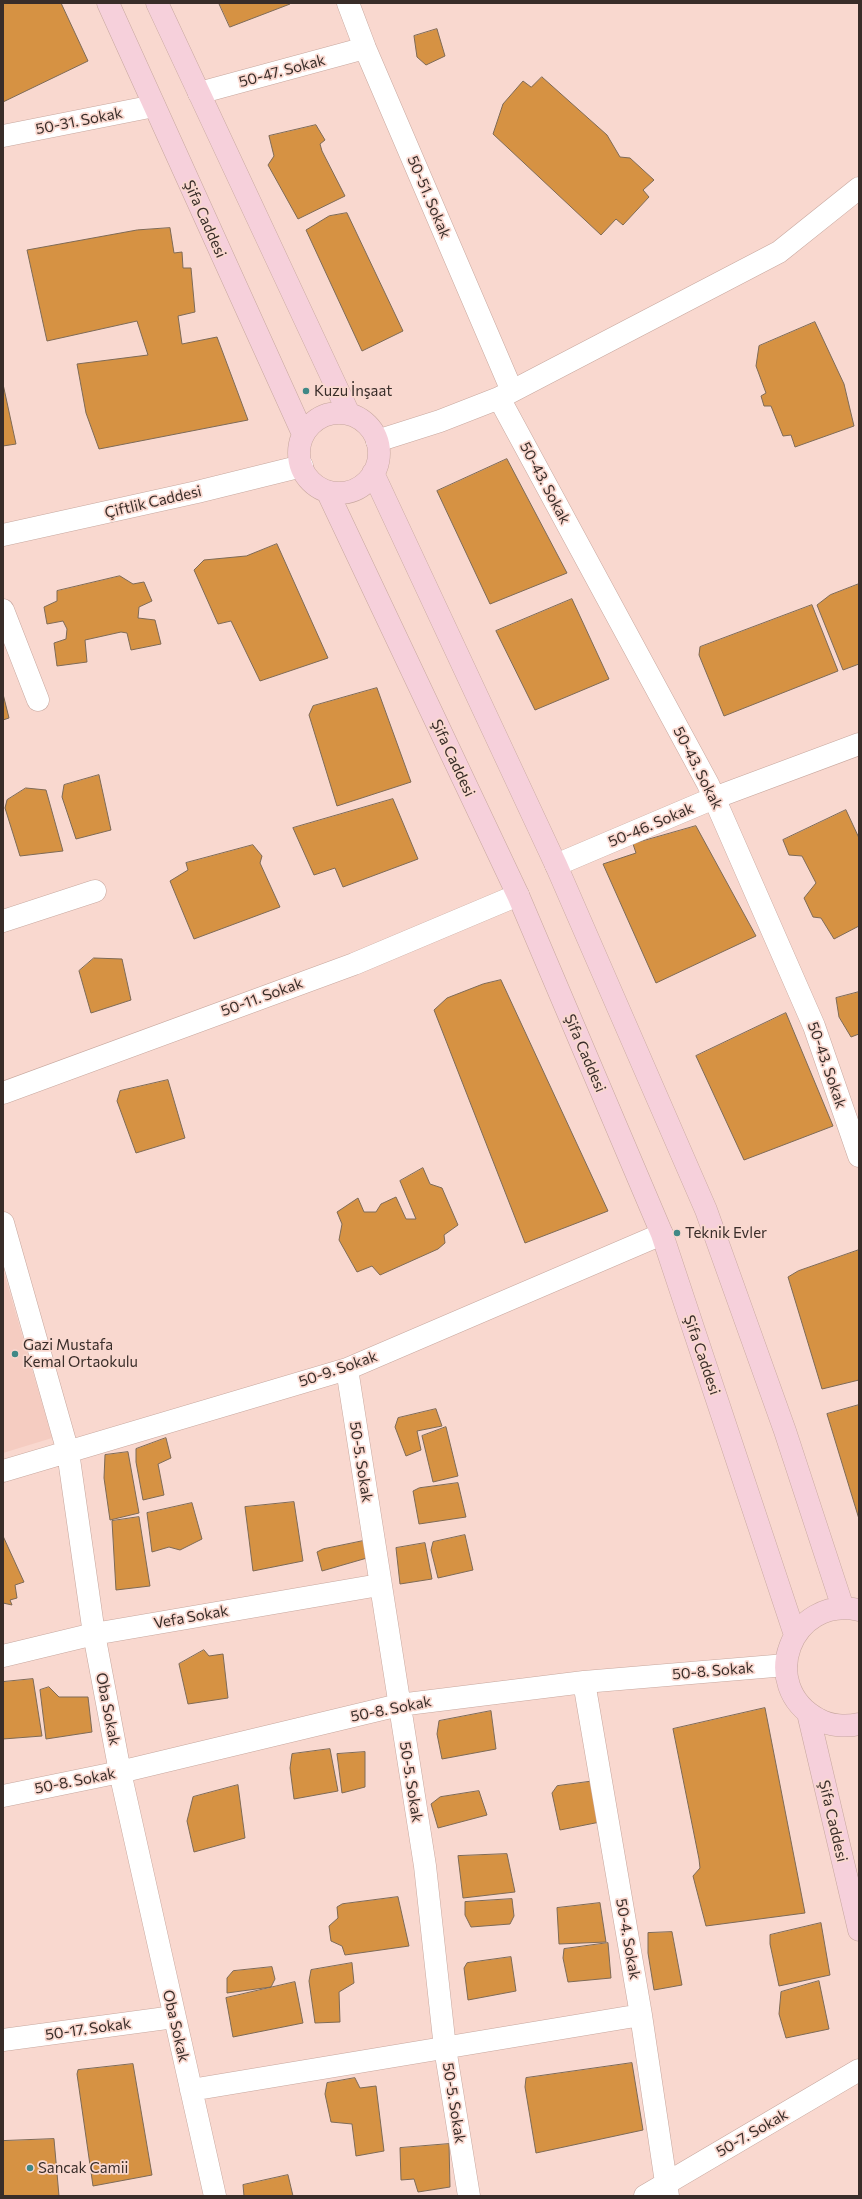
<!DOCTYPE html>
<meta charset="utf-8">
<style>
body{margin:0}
#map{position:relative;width:862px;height:2199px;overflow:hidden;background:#f9d8cf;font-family:Commissioner,sans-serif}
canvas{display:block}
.frame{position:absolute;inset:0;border:4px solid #392d29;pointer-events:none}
</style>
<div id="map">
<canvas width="862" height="2199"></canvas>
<div class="frame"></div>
</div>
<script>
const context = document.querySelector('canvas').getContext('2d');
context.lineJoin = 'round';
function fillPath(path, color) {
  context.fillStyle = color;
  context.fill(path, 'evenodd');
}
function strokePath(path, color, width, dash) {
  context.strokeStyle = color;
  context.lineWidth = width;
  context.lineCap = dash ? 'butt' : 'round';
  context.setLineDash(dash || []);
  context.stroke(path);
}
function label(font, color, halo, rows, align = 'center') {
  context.font = font + ' Commissioner,sans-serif';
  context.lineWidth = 3.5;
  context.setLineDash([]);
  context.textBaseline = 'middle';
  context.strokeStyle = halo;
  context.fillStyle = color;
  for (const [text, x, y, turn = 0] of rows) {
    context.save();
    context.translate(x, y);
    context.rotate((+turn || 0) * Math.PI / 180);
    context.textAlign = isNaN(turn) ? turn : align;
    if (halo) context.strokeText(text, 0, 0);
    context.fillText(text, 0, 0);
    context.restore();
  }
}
const built = new Path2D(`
 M 3,1269 L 52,1438 L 3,1453 Z`);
const building = new Path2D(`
 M 3,3 L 61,3 L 88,61 L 3,102 Z
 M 219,3 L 289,3 L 290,4 L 230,27 Z
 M 437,29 L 445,56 L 426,65 L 417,57 L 414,36 Z
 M 542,77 L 607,135 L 620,157 L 630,158 L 654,180 L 643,190 L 649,197 L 623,225 L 616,219 L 601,235 L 493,134 L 503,104 L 523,81 L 531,87 Z
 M 316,125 L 325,140 L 320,144 L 322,151 L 345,196 L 298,219 L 268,165 L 274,156 L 269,136 Z
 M 347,213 L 403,331 L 362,351 L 306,230 L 329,216 Z
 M 170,228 L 174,253 L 182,252 L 183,268 L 191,268 L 195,312 L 178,316 L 182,344 L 217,337 L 248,420 L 99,449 L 86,413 L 77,364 L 148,355 L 137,321 L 47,341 L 27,250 L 137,230 Z
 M 815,322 L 844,384 L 854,426 L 795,447 L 791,435 L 783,436 L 771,406 L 764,406 L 761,396 L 766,393 L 756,366 L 759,346 Z
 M 3,384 L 16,444 L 3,446 Z
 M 507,459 L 567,573 L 490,604 L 437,491 Z
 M 277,544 L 328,658 L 260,681 L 231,621 L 218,624 L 194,570 L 204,560 L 246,556 Z
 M 120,576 L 133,584 L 144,582 L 152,601 L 139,607 L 138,618 L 155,620 L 161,644 L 131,650 L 127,633 L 121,632 L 85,640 L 87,662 L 57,666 L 54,643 L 66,639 L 67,629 L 63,621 L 47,624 L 44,607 L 57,601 L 57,591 Z
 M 859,584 L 859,664 L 843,670 L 817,605 L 830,595 Z
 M 572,599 L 609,679 L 535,710 L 496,631 Z
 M 812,605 L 838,671 L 724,716 L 699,655 L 700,647 Z
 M 377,688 L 411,782 L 337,806 L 309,715 L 313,706 Z
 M 3,694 L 9,718 L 3,720 Z
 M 99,775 L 111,830 L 76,839 L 62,797 L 64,785 Z
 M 26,788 L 46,790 L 63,851 L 20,856 L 5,808 L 7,800 Z
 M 393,799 L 418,859 L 343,887 L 335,868 L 314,875 L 293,828 Z
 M 846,810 L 859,838 L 859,926 L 834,939 L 821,918 L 813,917 L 804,898 L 816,883 L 802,856 L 789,855 L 783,840 Z
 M 696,826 L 756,936 L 656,983 L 603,864 L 636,853 L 633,844 Z
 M 253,845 L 262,856 L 260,863 L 280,907 L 194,939 L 170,881 L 188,870 L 186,863 Z
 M 94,958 L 122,959 L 131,1000 L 91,1013 L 79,971 Z
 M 501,980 L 608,1211 L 525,1243 L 434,1010 L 447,998 L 483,984 Z
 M 859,992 L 859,1034 L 851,1037 L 839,1017 L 836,998 Z
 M 786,1013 L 833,1126 L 744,1160 L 696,1056 Z
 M 168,1080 L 185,1138 L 136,1153 L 117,1101 L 120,1091 Z
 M 423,1168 L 430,1184 L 442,1188 L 458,1225 L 444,1235 L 445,1243 L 438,1249 L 380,1275 L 372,1266 L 357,1272 L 339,1240 L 342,1224 L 337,1212 L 358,1198 L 364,1212 L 376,1212 L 381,1204 L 396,1197 L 406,1219 L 416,1219 L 400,1181 Z
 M 859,1250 L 859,1380 L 822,1389 L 788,1277 L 798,1271 Z
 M 859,1405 L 859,1519 L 827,1414 Z
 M 436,1409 L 442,1426 L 417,1431 L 421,1450 L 406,1456 L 395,1427 L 398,1418 Z
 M 446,1427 L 458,1476 L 433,1482 L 422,1436 Z
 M 166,1438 L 171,1458 L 158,1464 L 164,1495 L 143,1500 L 136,1462 L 136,1449 Z
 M 128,1452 L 139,1513 L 110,1520 L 104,1478 L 105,1455 Z
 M 458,1483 L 466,1517 L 419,1524 L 413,1491 L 419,1488 Z
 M 294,1502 L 303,1561 L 253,1571 L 245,1507 Z
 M 192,1503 L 202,1539 L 180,1550 L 169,1547 L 152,1552 L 147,1513 Z
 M 139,1517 L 150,1586 L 116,1590 L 112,1521 Z
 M 465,1535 L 473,1570 L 438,1578 L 431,1550 L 433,1542 Z
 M 3,1536 L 24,1582 L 15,1585 L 17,1598 L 10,1600 L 12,1605 L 3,1603 Z
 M 368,1540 L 367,1558 L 322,1571 L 317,1552 L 323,1549 Z
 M 425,1543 L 432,1579 L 400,1584 L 396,1548 Z
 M 204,1650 L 209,1656 L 223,1654 L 228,1698 L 188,1704 L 179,1664 Z
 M 33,1679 L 42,1736 L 3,1739 L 3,1682 Z
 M 49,1687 L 59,1697 L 88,1697 L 92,1732 L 46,1739 L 40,1690 Z
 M 765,1708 L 805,1913 L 706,1926 L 693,1876 L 700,1868 L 699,1859 L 673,1729 Z
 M 491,1711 L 496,1749 L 442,1759 L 437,1734 L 439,1721 Z
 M 330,1749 L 338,1791 L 294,1799 L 290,1768 L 292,1754 Z
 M 365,1752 L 365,1787 L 342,1793 L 337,1754 Z
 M 595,1781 L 600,1822 L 560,1830 L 552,1793 L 557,1786 Z
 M 238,1785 L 245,1838 L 194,1852 L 187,1821 L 193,1797 Z
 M 479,1791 L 487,1815 L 438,1828 L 431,1804 L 440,1797 Z
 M 507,1854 L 515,1892 L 463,1898 L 458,1856 Z
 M 398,1897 L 409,1946 L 345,1955 L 342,1946 L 331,1941 L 329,1926 L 338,1918 L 337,1907 L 342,1904 Z
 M 512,1899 L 514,1916 L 510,1924 L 471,1927 L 465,1915 L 465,1902 Z
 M 600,1903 L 606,1942 L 559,1944 L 557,1908 Z
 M 821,1923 L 830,1975 L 779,1986 L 770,1944 L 770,1935 Z
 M 672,1932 L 682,1985 L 654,1990 L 648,1953 L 648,1933 Z
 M 608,1943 L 611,1978 L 568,1982 L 563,1958 L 564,1949 Z
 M 511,1957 L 516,1991 L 468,2000 L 464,1968 L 467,1963 Z
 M 352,1963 L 354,1983 L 339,1992 L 340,2022 L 315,2023 L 309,1981 L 311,1970 Z
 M 272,1967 L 275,1979 L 271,1987 L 227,1993 L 227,1978 L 233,1971 Z
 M 819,1981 L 829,2029 L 786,2038 L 779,2014 L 781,1992 Z
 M 295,1982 L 303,2023 L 233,2037 L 226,1998 Z
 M 632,2063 L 643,2130 L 536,2153 L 525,2087 L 526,2078 Z
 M 133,2064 L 152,2175 L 93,2186 L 77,2074 L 78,2070 Z
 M 355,2078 L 360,2088 L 376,2086 L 384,2151 L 356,2156 L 352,2124 L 331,2122 L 325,2094 L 327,2083 Z
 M 54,2139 L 59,2196 L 3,2196 L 3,2141 Z
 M 449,2144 L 450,2187 L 418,2192 L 414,2179 L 401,2180 L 400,2148 Z
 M 288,2175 L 293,2196 L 244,2196 L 243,2185 Z`);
const street = new Path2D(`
 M 348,3 L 365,48 L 512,391
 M 199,93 L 365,48
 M 3,136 L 154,106
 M 499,398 L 708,784 L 814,1026 L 859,1156
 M 377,441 L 440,421 L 499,398 L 779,252 L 859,188
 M 3,535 L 197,492 L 302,466
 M 3,610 L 38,700
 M 556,865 L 714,798 L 859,744
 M 3,921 L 95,891
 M 3,1093 L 354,964 L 518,895
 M 3,1223 L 68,1452 L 94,1634 L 120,1772 L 215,2196
 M 347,1369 L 425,1866 L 445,2048 L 469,2196
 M 3,1471 L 347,1369 L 662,1234
 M 3,1656 L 94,1634 L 379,1585
 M 584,1682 L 641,2015 L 668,2196
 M 3,1796 L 120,1772 L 399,1705 L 584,1682 L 786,1665
 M 3,2040 L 174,2017
 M 191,2090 L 641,2015
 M 645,2196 L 859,2070`);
const secondary = new Path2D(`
 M 108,3 L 303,434
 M 157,3 L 349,414
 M299 453a40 40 0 1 1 80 0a40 40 0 1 1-80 0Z
 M 373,473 L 556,865 L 706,1210 L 785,1431 L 843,1608
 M 327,491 L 518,895 L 662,1234 L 795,1635
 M 859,1610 C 791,1595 757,1686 818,1719 C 830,1726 846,1727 859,1724
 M 808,1713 L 859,1930`);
const markers = [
 [306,391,4,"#408886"],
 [677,1233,4,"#408886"],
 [15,1354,4,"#408886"],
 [30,2168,4,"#408886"]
];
const streetNames = [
 ["50-47. Sokak",282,71,-15],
 ["50-31. Sokak",79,121,-11],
 ["50-51. Sokak",429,197,67],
 ["Şifa Caddesi",205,219,66],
 ["50-43. Sokak",545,483,62],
 ["Çiftlik Caddesi",153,502,-13],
 ["Şifa Caddesi",453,758,65],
 ["50-43. Sokak",698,768,63],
 ["50-46. Sokak",651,825,-23],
 ["50-11. Sokak",262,997,-20],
 ["Şifa Caddesi",585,1053,67],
 ["50-43. Sokak",827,1065,71],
 ["Şifa Caddesi",702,1355,71],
 ["50-9. Sokak",338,1369,-19],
 ["50-5. Sokak",361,1462,81],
 ["Vefa Sokak",191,1617,-10],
 ["50-8. Sokak",713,1671,-5],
 ["Oba Sokak",108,1709,79],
 ["50-8. Sokak",391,1709,-11],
 ["50-8. Sokak",75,1781,-11],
 ["50-5. Sokak",411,1782,81],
 ["Şifa Caddesi",833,1821,77],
 ["50-4. Sokak",628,1939,80],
 ["Oba Sokak",176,2026,77],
 ["50-17. Sokak",88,2029,-8],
 ["50-5. Sokak",454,2103,81],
 ["50-7. Sokak",752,2133,-30]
];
const poiNames = [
 ["Kuzu İnşaat",314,391],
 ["Teknik Evler",685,1233],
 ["Gazi Mustafa",23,1345],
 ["Kemal Ortaokulu",23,1362],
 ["Sancak Camii",38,2168]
];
fillPath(built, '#f5ccc1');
fillPath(building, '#d69243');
strokePath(building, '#7e6a56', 1);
strokePath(street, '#c7a79e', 23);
strokePath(secondary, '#c7a79e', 23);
strokePath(street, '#fff', 22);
strokePath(secondary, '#f6d0db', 22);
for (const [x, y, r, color] of markers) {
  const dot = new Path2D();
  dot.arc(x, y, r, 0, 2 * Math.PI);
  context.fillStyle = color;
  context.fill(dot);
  strokePath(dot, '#f9d8cf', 1.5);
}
label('15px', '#392d29', '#f9d8cf', streetNames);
label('15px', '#392d29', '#f9d8cf', poiNames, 'left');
</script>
